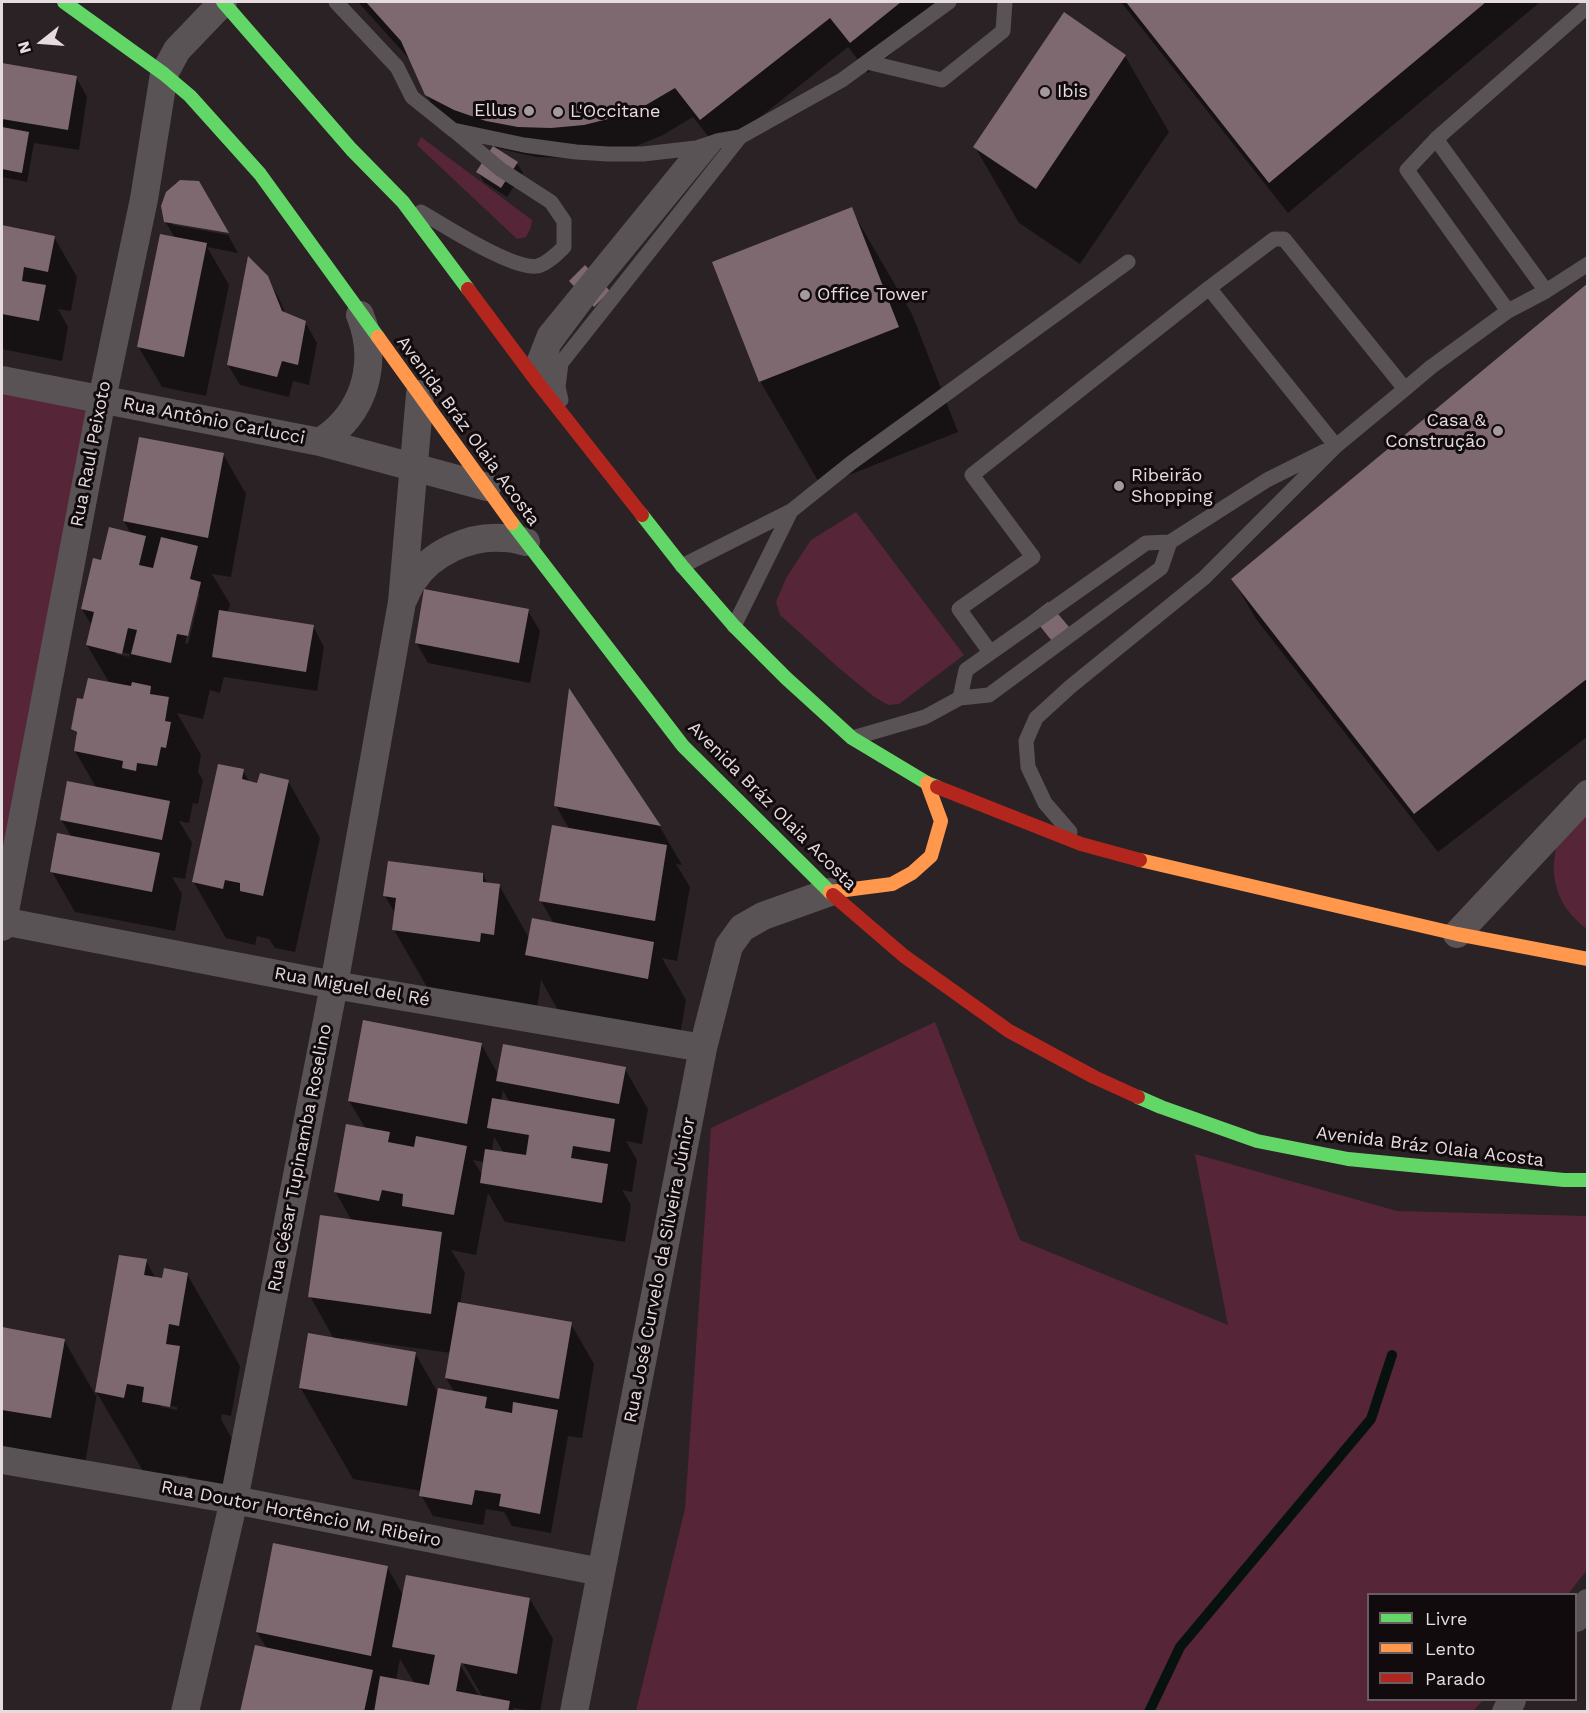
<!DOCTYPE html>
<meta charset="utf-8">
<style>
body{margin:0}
#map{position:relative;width:1589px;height:1713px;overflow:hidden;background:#2a2225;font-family:"Work Sans",sans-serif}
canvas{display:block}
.frame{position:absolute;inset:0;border:3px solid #e6dbde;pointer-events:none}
.legend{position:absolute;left:1367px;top:1593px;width:210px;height:108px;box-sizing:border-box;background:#120b0d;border:2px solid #675e61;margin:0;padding:8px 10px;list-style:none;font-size:18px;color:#e6dbde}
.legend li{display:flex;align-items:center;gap:12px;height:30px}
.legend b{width:30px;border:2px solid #675e61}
.north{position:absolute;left:12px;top:12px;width:60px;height:60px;-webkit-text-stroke:4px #120b0d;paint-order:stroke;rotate:253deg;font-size:16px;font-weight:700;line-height:24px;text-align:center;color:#e6dbde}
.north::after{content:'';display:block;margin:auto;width:21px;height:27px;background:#e6dbde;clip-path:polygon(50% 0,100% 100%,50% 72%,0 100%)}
</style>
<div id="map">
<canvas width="1589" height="1713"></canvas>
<div class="frame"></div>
<ul class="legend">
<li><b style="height:8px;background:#63d668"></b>Livre</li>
<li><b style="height:8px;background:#ff974d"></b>Lento</li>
<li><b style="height:8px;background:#b3261e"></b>Parado</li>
</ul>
<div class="north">N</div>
</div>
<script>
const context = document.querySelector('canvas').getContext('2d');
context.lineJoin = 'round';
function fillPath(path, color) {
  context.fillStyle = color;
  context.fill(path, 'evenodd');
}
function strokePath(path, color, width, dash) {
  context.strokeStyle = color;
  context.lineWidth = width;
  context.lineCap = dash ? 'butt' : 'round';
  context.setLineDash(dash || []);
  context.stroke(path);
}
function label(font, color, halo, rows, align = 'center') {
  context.font = font + ' "Work Sans",sans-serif';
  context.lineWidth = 6;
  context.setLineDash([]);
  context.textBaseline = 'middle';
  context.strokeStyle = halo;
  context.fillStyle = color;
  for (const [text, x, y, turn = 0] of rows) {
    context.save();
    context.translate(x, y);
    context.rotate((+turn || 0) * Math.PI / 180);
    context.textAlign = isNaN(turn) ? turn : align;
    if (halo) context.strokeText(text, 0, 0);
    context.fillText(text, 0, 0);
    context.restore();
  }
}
const green = new Path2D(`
 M 421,137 L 532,220 L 531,227 L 526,237 L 517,239 L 417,145 Z
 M 2,380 L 102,399 L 2,921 Z
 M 856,512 L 964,655 L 899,704 L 888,705 L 873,696 L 840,669 L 780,615 L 776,602 L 786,578 L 811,540 Z
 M 1587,808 L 1587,929 C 1565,913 1552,890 1554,862 C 1555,857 1555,849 1558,844 C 1565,831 1578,820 1587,808 Z
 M 935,1022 L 1020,1240 L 1228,1325 L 1195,1154 L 1397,1211 L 1587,1216 L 1587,1570 L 1568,1594 L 1368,1594 L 1368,1700 L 1483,1700 L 1473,1711 L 636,1711 L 685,1509 L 711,1128 Z`);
const shadow = new Path2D(`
 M 358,2 L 955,2 L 868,73 L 848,47 L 719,150 L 693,117 L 663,135 L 634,147 L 569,158 L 536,157 L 496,148 L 517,163 L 523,173 L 507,197 L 484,182 L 478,172 L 494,147 L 473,140 L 444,125 L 426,94 L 412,62 Z
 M 1121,2 L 1540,2 L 1288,213 Z
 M 1125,56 L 1169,132 L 1080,264 L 1019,223 L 975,147 Z
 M 2,65 L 76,77 L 87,97 L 79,150 L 34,143 L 27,182 L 2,177 Z
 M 851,209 L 912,314 L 958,432 L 821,486 L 760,381 Z
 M 165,221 L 173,222 L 173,225 L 228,235 L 238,253 L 207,247 L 229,285 L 206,396 L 162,387 L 138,346 L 175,238 Z
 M 2,227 L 54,237 L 77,277 L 71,311 L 58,309 L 68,327 L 62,361 L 2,349 Z
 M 266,277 L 279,298 L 285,313 L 305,322 L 317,343 L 309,385 L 293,381 L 289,397 L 240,385 L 228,365 Z
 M 1588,285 L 1588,736 L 1438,852 L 1256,619 L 1233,580 Z
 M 223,454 L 246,494 L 231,577 L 212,574 L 230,604 L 228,612 L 313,626 L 324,647 L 317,691 L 224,677 L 220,693 L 210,690 L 203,719 L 177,713 L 201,755 L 198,772 L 203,780 L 198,804 L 193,803 L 189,823 L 179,821 L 192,843 L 185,879 L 172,877 L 182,894 L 175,931 L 75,912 L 52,872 L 72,838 L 61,819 L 97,789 L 75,751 L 78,736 L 73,728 L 85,701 L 110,684 L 87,645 L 92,626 L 82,609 L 102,562 L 131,534 L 124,521 ZM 197,594 L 200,594 L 188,644 L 185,643 ZM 116,651 L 130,654 L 129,657 L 116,654 Z
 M 528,611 L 540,631 L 530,683 L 428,663 L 416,642 Z
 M 570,692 L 660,827 L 682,865 L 676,864 L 690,887 L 677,961 L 662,958 L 686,1000 L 680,1035 L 559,1012 L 541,980 L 537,1010 L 438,1006 L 394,930 L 396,915 L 385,896 L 483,875 L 488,884 L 499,885 L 529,938 L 554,924 L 541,901 L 570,830 L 556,806 Z
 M 243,771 L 250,783 L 259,785 L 288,781 L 320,838 L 295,952 L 275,948 L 269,939 L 257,936 L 255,945 L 226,938 L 193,881 Z
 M 481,1044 L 499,1076 L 625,1069 L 648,1109 L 642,1144 L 626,1141 L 637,1160 L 632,1192 L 622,1190 L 631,1205 L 625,1242 L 505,1222 L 488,1193 L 476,1255 L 451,1250 L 465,1273 L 460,1304 L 571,1324 L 594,1364 L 582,1438 L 568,1436 L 551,1533 L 512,1526 L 504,1512 L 486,1509 L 483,1525 L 433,1516 L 421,1495 L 422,1491 L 353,1479 L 300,1387 L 334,1339 L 310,1296 L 352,1221 L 335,1191 L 366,1129 L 349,1101 ZM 503,1090 L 510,1103 L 501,1101 ZM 494,1137 L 504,1153 L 492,1151 ZM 473,1160 L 485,1162 L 483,1176 ZM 344,1338 L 451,1353 L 446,1378 L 455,1393 L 438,1393 L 415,1353 L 343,1340 Z
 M 120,1257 L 146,1261 L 156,1279 L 187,1274 L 240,1366 L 231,1416 L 222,1414 L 221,1419 L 232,1439 L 222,1498 L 196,1493 L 187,1476 L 179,1475 L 176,1488 L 150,1483 L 97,1393 L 83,1475 L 2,1460 L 2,1329 L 64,1340 L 96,1396 ZM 161,1404 L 177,1407 L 177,1410 L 161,1407 Z
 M 387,1567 L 403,1595 L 530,1599 L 553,1639 L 540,1712 L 513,1708 L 514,1712 L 242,1712 L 267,1649 L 257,1632 ZM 459,1656 L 482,1696 L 479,1696 L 456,1658 ZM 400,1659 L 415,1684 L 396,1680 Z`);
const stream = new Path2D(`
 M 1149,1712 L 1180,1647 L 1371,1419 L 1392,1355`);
const building = new Path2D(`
 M 366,2 L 901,2 L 850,43 L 830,18 L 700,120 L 675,88 L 646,105 L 616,117 L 584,125 L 551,128 L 518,127 L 486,121 L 454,110 L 425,95 L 401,41 Z
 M 1126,2 L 1486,2 L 1269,183 Z
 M 1064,12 L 1126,55 L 1036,189 L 973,147 Z
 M 2,63 L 77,76 L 68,130 L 2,119 Z
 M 2,127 L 29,132 L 22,173 L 2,169 Z
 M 493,146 L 518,162 L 501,188 L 476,172 Z
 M 180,180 L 199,181 L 229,233 L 164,222 L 161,206 L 166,192 Z
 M 852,207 L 899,327 L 759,382 L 712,262 Z
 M 2,225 L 55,236 L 48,272 L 24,267 L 22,281 L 46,285 L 39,321 L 2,314 Z
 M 160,234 L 207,243 L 184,357 L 137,347 Z
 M 248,256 L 268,276 L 282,311 L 306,321 L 298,365 L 282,361 L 277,377 L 227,365 Z
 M 585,265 L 610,291 L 594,307 L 569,281 Z
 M 1588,283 L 1588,678 L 1414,814 L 1231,579 Z
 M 139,437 L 224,453 L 208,538 L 123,521 Z
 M 109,527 L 146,536 L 139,565 L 153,568 L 161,537 L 198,546 L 190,579 L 201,582 L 188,636 L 177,634 L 171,663 L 131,654 L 137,630 L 128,628 L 122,654 L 86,645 L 94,612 L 81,609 L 93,558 L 101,560 Z
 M 424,589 L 529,609 L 519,663 L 415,643 Z
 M 1048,602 L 1069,627 L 1052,641 L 1031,615 Z
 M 219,610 L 314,625 L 306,672 L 212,657 Z
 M 88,678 L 131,686 L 132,682 L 151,686 L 150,694 L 169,697 L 165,721 L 171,722 L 166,748 L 161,747 L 157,766 L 137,763 L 136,771 L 122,768 L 123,761 L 74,751 L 77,732 L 71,729 L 77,698 L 83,699 Z
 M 569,688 L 661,826 L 554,806 Z
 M 218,764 L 244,769 L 242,779 L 257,783 L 260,773 L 289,780 L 263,896 L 240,891 L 240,883 L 225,880 L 223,889 L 192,882 Z
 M 67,781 L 170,801 L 162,840 L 60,820 Z
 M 552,825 L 667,845 L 655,921 L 539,901 Z
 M 57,833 L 160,853 L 152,892 L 50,872 Z
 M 388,861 L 483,873 L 483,882 L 500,884 L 494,935 L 481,933 L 480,942 L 392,930 L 396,898 L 383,896 Z
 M 532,918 L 654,942 L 648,979 L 525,955 Z
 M 363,1020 L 482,1043 L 467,1124 L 348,1101 Z
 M 503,1044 L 626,1067 L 619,1104 L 496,1081 Z
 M 492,1098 L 615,1119 L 610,1152 L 573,1146 L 571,1158 L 608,1164 L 602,1203 L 480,1183 L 485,1149 L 526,1155 L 529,1135 L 487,1128 Z
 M 346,1124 L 390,1132 L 388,1142 L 414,1147 L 416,1136 L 467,1146 L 454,1215 L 402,1206 L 403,1194 L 382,1190 L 379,1201 L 334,1192 Z
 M 320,1215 L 442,1232 L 431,1314 L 308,1297 Z
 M 119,1255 L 147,1259 L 144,1275 L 162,1278 L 164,1268 L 188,1273 L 179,1326 L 169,1324 L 166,1344 L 180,1346 L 170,1407 L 142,1402 L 144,1387 L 127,1384 L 124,1398 L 95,1392 Z
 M 458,1302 L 572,1322 L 559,1399 L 445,1378 Z
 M 2,1327 L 65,1339 L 51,1418 L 2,1410 Z
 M 308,1333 L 416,1352 L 407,1406 L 299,1388 Z
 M 438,1388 L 487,1397 L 485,1408 L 512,1413 L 513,1402 L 558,1410 L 540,1514 L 499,1506 L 501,1494 L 475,1490 L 472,1505 L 419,1496 Z
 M 273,1543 L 388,1566 L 371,1656 L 256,1632 Z
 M 406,1575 L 530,1598 L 517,1674 L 461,1663 L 456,1691 L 510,1701 L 508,1712 L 374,1712 L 380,1676 L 429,1685 L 435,1655 L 392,1647 Z
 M 255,1645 L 373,1670 L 364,1712 L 240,1712 Z`);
const lane = new Path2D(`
 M 336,2 L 397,67 L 412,97 L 453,130 L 524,145 L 576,152 L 608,154 L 643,154 L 696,148 L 717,141 L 740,137 L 842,80 L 949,2
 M 867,62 L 942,80 L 1003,31 L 1005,2
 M 1436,139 L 1546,291
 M 421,212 C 444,225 514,271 538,266 C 548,263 557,254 564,247 L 564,221 L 551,202 L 500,169 L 456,132
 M 1209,288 L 1274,239 L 1284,239 L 1405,389
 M 1508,311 L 1407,170 L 1436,139 L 1588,6
 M 536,372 L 534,361 L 545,333 L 696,148
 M 548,388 L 545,381 L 553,346 L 594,291 L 717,141
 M 561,400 L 558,387 L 561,363 L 740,137
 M 791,511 L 851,463 L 1128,262
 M 682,566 L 791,511 L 734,626
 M 990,652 L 959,609 L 1033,557 L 972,475 L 1209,288 L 1336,446
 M 960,698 L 989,695 L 1161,568 L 1170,542
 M 856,737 L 925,717 L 960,698 L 966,670 L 1146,543 L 1170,542 L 1267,480 L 1325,451
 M 1070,832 L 1045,803 L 1028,767 L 1026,741 L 1036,718 L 1070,687 L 1204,578 L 1336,446 L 1405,389 L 1431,367 L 1508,311 L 1546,291 L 1588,264`);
const street = new Path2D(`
 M 2,380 L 320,442 L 487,487
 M 320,442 C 326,438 333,433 338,428 C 369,398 376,354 360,315
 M 404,598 C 407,592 409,586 413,581 C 431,553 470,535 503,538 C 511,538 519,540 526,542
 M 2,921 L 334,985 L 703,1048
 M 2,927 L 102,399 L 144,199 L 164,74 L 177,50 L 223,2
 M 1457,934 L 1588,794
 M 2,1460 L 234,1500 L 601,1572
 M 1576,1618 L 1588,1603
 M 185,1712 L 234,1500 L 334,985 L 402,602 L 420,394
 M 574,1712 L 703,1048 L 729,946 L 742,928 L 763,916 L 830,892
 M 1506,1712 L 1512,1700`);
const fast = new Path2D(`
 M 64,2 L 164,74 L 190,96 L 260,174 L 378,337
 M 223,2 L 351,149 L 403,202 L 468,289
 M 642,515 L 682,566 L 734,626 L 786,678 L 852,738 L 927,783 L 937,787
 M 512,523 L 683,746 L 833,895
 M 1138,1097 L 1161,1107 L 1257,1141 L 1348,1159 L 1564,1180 L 1588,1180`);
const slow = new Path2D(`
 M 378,337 L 512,523
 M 1140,860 L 1457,934 L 1588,959
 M 830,892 L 892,884 L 912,873 L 931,856 L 941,821 L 927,783`);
const jam = new Path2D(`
 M 468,289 L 538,383 L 642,515
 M 937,787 L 1081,844 L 1140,860
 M 833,895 L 904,956 L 1009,1031 L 1094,1077 L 1138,1097`);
const markers = [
 [1045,92,6,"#a49a9d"],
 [529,111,6,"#a49a9d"],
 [558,112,6,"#a49a9d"],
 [805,295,6,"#a49a9d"],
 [1498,431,6,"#a49a9d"],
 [1119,486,6,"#a49a9d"]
];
const poiNames = [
 ["Ibis",1057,92],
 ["Ellus",517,111,"right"],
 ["L'Occitane",570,112],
 ["Office Tower",817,295],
 ["Casa &",1486,421,"right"],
 ["Construção",1486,442,"right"],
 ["Ribeirão",1131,476],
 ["Shopping",1131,497]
];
const streetNames = [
 ["Rua Antônio Carlucci",214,421,11],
 ["Avenida Bráz Olaia Acosta",468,431,54],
 ["Rua Raul Peixoto",91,454,-79],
 ["Avenida Bráz Olaia Acosta",772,806,45],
 ["Rua Miguel del Ré",352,987,10],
 ["Avenida Bráz Olaia Acosta",1430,1147,7],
 ["Rua César Tupinamba Roselino",300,1158,-79],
 ["Rua José Curvelo da Silveira Júnior",660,1270,-79],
 ["Rua Doutor Hortêncio M. Ribeiro",301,1514,11]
];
fillPath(green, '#572538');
fillPath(shadow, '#0007');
strokePath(stream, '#07120e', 10);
fillPath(building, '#7f6970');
strokePath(lane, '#595355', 15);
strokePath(street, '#595355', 28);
strokePath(fast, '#63d668', 14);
strokePath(slow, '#ff974d', 14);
strokePath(jam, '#b3261e', 14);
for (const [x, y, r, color] of markers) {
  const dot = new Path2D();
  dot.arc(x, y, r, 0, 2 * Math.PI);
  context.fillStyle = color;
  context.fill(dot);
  strokePath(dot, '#120b0d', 2);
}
label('18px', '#e6dbde', '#120b0d', poiNames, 'left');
label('18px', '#e6dbde', '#120b0d', streetNames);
</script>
